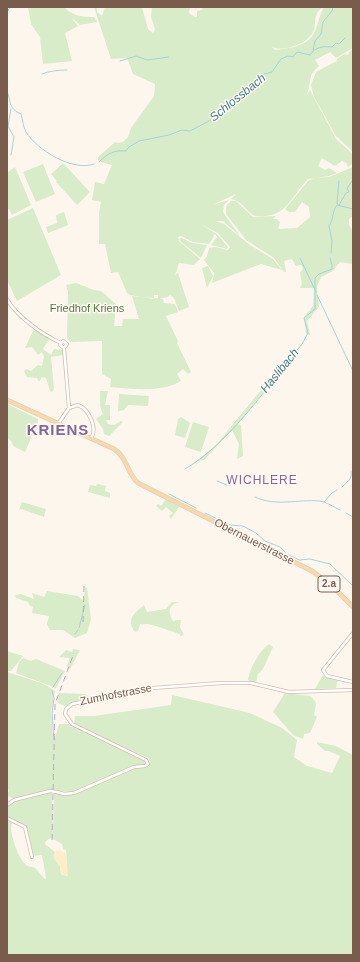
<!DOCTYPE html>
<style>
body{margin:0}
#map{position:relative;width:360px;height:962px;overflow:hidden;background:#fdf6ec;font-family:Arial,sans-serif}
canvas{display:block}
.frame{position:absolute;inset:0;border:8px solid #7a5c4d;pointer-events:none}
</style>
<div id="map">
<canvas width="360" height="962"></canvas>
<div class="frame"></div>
</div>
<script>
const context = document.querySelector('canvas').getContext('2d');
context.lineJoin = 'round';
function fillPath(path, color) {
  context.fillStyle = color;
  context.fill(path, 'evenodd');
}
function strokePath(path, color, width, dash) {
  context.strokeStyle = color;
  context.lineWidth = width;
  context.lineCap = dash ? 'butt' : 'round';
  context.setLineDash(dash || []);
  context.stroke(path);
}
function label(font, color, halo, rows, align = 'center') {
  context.font = font + ' Arial,sans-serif';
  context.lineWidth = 3;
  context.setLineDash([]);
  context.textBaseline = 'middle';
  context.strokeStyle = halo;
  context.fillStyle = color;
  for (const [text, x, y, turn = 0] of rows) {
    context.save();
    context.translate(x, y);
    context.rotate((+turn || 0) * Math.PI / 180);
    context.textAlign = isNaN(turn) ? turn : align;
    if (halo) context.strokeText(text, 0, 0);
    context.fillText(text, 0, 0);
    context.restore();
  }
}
const green = new Path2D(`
 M 28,7 L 64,7 C 72,16 83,17 94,17 L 97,22 L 80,25 L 71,17 L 78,26 L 65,33 L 72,61 L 43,64 L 40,37 L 31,24 Z
 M 94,7 L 97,7 L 97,12 L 102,16 L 105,7 L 142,7 L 148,29 L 153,33 L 155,29 L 151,17 L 152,7 L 190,7 L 189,13 L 195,17 L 197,17 L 197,11 L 202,10 L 203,7 L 322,7 C 321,9 317,12 317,14 C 314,18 316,27 313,32 C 307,44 284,52 272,47 L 275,50 C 289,48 307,47 314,33 C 318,25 319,16 324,7 L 353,7 L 353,48 L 336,58 L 330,52 L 315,60 L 319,66 C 305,77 313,87 305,97 L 310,90 L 336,139 L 353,154 L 352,164 L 348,167 L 346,163 L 342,161 L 335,166 L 322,158 L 318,166 L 325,170 L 329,168 L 337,173 L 329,176 L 308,179 C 293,194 287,215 265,216 C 261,216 256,217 253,215 C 244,209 242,201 231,199 L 236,194 L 212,205 L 229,200 L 224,205 L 223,212 L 240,236 L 223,221 L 216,221 L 224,224 L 250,245 L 273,259 L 282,270 L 261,264 L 212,283 L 214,273 L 204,260 L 207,256 L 209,248 L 215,247 L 228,250 L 230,247 L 218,233 L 200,224 L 217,234 L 228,247 L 227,249 L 211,245 L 217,237 L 215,234 L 209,244 L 193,242 L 181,236 L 178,237 L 179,241 L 200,259 L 194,265 L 179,263 L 175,275 L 178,273 L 189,307 L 179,311 L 174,298 L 170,295 L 168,297 L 158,299 L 158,295 L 154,295 L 154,299 L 130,295 L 127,293 L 118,272 L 111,273 L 105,244 L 99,244 L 99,212 L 101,202 L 92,200 L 95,182 L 104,184 L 112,165 L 98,161 L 98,157 L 115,142 L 118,143 L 123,142 L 128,137 L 131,128 L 154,96 L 155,84 L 133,74 L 127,58 L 111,59 Z
 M 353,49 L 353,152 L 336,136 L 314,97 L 311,85 L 316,72 L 337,61 L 337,59 L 344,54 L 348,55 L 349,52 Z
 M 63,163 L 90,192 L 77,205 L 56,182 L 57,181 L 51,174 Z
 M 43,164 L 55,194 L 36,202 L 23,172 Z
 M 15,167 L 31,205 L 12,215 L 9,209 L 7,210 L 7,173 Z
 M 353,167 L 353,216 L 349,219 L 349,225 L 352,230 L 353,264 L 340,262 L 333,271 L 321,277 L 317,287 L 319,307 L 307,321 L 310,335 L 306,334 L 304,317 L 313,306 L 314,288 L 300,288 L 302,284 L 300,273 L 303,269 L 301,265 L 296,266 L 292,259 L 284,261 L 286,272 L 284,272 L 274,258 L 246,240 L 226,214 L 226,206 L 231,201 L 236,201 L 253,217 L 276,216 L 273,219 L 277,219 L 280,222 L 278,229 L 297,228 L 310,217 L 309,207 L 302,202 L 295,212 L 289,212 L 285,209 L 308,181 L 314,178 L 329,177 Z
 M 33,208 L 61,275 L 17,301 L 7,280 L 7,220 Z
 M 64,212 L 68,225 L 48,233 L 46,227 L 57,223 L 56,215 Z
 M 182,238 L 192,243 L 207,245 L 201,258 L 181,242 L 179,239 Z
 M 208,266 L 213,276 L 207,288 L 202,268 Z
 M 76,283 L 94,290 L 101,291 L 116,304 L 114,326 L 122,326 L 123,319 L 139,319 L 132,296 L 163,299 L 164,303 L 175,304 L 178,312 L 166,316 L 178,341 L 177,343 L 191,372 L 188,374 L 183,369 L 177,374 L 181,381 C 161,393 132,389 110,387 L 111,379 L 102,374 L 102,341 L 70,342 L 67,338 L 68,291 L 66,285 Z
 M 34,329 L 50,338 L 43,349 L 51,355 L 54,349 L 63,350 L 63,355 L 51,357 L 54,389 L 52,392 L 50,391 L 46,378 L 42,377 L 39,382 L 37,378 L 27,377 L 24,371 L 26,369 L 31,371 L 38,365 L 42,366 L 44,356 L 42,352 L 38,355 L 32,347 L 25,348 Z
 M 261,390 L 264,391 L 238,424 L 241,425 L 243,456 L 237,459 L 239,444 L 232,430 L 204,460 L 197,461 L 216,445 Z
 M 100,391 L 108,391 L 105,405 L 110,405 L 110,420 L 106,420 L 108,424 L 114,425 L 121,421 L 123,422 L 109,436 L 104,434 L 103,429 L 96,419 L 103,414 L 100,406 Z
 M 119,394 L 149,396 L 148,406 L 128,405 L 124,410 L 118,411 Z
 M 7,404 L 38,419 L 38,422 L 25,452 L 13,446 L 12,442 L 7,438 Z
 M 181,417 L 190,423 L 185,438 L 175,435 L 178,419 Z
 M 193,422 L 209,427 L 201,452 L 185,447 Z
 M 98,484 L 106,486 L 105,491 L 110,493 L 110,498 L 88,492 L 90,485 L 96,486 Z
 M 166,499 L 179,507 L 171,519 L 169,516 L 173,513 L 166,507 L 162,511 L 156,506 L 158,504 L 161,506 Z
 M 22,502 L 46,509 L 44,517 L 21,509 L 19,510 Z
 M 85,587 L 87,588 L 91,619 L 87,633 L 75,638 L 63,630 L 50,630 L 47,624 L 49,616 L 32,613 L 33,607 L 30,606 L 28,602 L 16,598 L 15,595 L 21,594 L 34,599 L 32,593 L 44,597 L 47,591 L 78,596 L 84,601 Z
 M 172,602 L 179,602 C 167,605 168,614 174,622 L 175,620 L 181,620 L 180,627 L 184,635 L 180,636 L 180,634 C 172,632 153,624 146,624 C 144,624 142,625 140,624 L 138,631 L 135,632 C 125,619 135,613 144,605 L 147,612 L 166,609 Z
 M 269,644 L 273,647 L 263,669 L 258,674 L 256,683 L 250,682 L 248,679 C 251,666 259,652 269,644 Z
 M 73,649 L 80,650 L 70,669 L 67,666 L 70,658 L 59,657 L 66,650 L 72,652 L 70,658 Z
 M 7,651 L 23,656 L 11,671 L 7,671 Z
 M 23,658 L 31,661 L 36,659 L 65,671 L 56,688 L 16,673 L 19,662 Z
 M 7,672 L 44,684 L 55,691 L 51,711 L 53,738 L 55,738 L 59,724 L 69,724 L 146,760 L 148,762 L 146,765 L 133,767 L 74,792 L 56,791 L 15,799 L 7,796 L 9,790 L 7,788 Z
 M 323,675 L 327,678 L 338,680 L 336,688 L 315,689 Z
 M 59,693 L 86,694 L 89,698 L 74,702 L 66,707 L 58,703 Z
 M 285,693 L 311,696 L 316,703 L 314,715 L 317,717 L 310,733 L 304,734 L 303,739 L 293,735 L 273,712 Z
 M 172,695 L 250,713 L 282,728 L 297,740 L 294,757 L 307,766 L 332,773 L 340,756 L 329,751 L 325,751 L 317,744 L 317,742 L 336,746 L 353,755 L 353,955 L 7,955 L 7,819 L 12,822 C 8,831 19,862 28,866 C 30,867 33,867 35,868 L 45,879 L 46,878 L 42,855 L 33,856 L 27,829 L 8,818 L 7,806 L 17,800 L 52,792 L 53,833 L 54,792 L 68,794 L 134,768 L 146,768 L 150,765 L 150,761 L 147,758 L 74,725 L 75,716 L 94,716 L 171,705 ZM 51,838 L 62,844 L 63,849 L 66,850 L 67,876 L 61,874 L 60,866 L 54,856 L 55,852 L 45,844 L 46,841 Z`);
const sand = new Path2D(`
 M 56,850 L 66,853 L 68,876 L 61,874 L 60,866 L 54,859 Z`);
const stream = new Path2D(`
 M 7,12 L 10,7
 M 313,50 L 315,41 L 321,34 L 323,22 L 332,11 L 333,7
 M 120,61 L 136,56 L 147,60 L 169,57
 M 42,74 C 49,71 59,70 67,70
 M 7,91 C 12,104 8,108 21,114 C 23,120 23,127 26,132 C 37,150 73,172 94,164
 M 11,155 L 14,137 L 8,126 L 11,109
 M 99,162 C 108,153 114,150 126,151 L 129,147 L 139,141 L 169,135 L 182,130 L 190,131 L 211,120 L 213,117 L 223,114 L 232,104 L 242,97 L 245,91 L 264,74 L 272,72 L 281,59 L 288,56 L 293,57 L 297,52 L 310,55 C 315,47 323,46 332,47 L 336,43 L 339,44 L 345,38
 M 338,205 L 337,203 L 339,181
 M 339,205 L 346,193 L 349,192 L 347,188 L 353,180
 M 331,253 L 332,241 L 329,226 C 334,219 332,211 337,205 L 353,209
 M 300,258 L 316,292
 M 317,295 L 353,371
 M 185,469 C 230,443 269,384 302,344 L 308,333 L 304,318 L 315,309 L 315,278 L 319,274 L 332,269 L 332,265 L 330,258
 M 217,481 L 227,485
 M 342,487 C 347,482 353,479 351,471
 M 169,494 L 196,508
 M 255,497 C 276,507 298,499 320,501 C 326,502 334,507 340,510
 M 324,502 L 332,493 L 337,490
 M 205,513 L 230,525 L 243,526 L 256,533 L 265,541 L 280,547 L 286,553
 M 346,513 L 353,517
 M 289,555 L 299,560 L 310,559 L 330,564 L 353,586
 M 79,628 L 85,605
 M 75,634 L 78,630
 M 53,687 L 62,673
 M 52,691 L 54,698 L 52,713 L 54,740`);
const minor = new Path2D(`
 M 7,299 C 16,316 43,335 61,343
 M 69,408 L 78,405 C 89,409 98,429 91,438
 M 58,424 L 69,408 L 64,348 L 67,344 L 63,341 L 60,345 L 64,348
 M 353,633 L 323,670 L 327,676 L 353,682
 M 57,792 L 64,794 L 74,793 L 134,767 L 145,766 L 148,764 L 146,760 L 72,724 L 65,714 L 66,709 L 72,704 L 153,688 L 221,683 L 251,683 L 289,692 L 353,690
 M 7,805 L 14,800 L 50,791
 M 7,818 L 25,827 L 32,857`);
const major = new Path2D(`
 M 7,400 L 114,449 C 127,457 127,473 138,483 L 312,571 L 331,585 L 353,607`);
const rail = new Path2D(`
 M 83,622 L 84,584
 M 52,840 L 55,704 L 74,653`);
const minorBridge = new Path2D(`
 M 50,791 L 57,792`);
const shields = [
 [329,584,22]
];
const shieldNames = [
 ["2.a",329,584]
];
const parkNames = [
 ["Friedhof Kriens",87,309]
];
const streetNames = [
 ["Obernauerstrasse",254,542,27],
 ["Zumhofstrasse",116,695,-11]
];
const waterNames = [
 ["Schlossbach",238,98,-39],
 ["Haslibach",280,371,-51]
];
const neighbourhoodNames = [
 ["WICHLERE",262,481]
];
const districtNames = [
 ["KRIENS",58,431]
];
fillPath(green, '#d8ecc9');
fillPath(sand, '#fcefc7');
strokePath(stream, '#a5d3da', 1);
strokePath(minor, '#d1beb0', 4);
strokePath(major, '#dad1cd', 5);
strokePath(minor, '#fff', 2.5);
strokePath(major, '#fbd9a5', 3.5);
strokePath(rail, '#b9a8c9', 1, [6, 4]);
strokePath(minorBridge, '#d1beb0', 4, []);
strokePath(minorBridge, '#fff', 2.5);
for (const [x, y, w] of shields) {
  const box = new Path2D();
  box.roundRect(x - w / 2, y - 8, w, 16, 3);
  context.fillStyle = '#fffaf3';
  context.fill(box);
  strokePath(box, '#7a5c4d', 1);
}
label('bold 10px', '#7a5c4d', null, shieldNames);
label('11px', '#537a41', '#fffaf3', parkNames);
label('11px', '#7a5c4d', '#fffaf3', streetNames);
label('italic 12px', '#437c86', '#fffaf3', waterNames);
context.letterSpacing = '1px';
label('12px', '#846695', '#fffaf3', neighbourhoodNames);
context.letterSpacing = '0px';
context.letterSpacing = '1px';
label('bold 15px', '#846695', '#fffaf3', districtNames);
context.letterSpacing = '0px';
</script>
